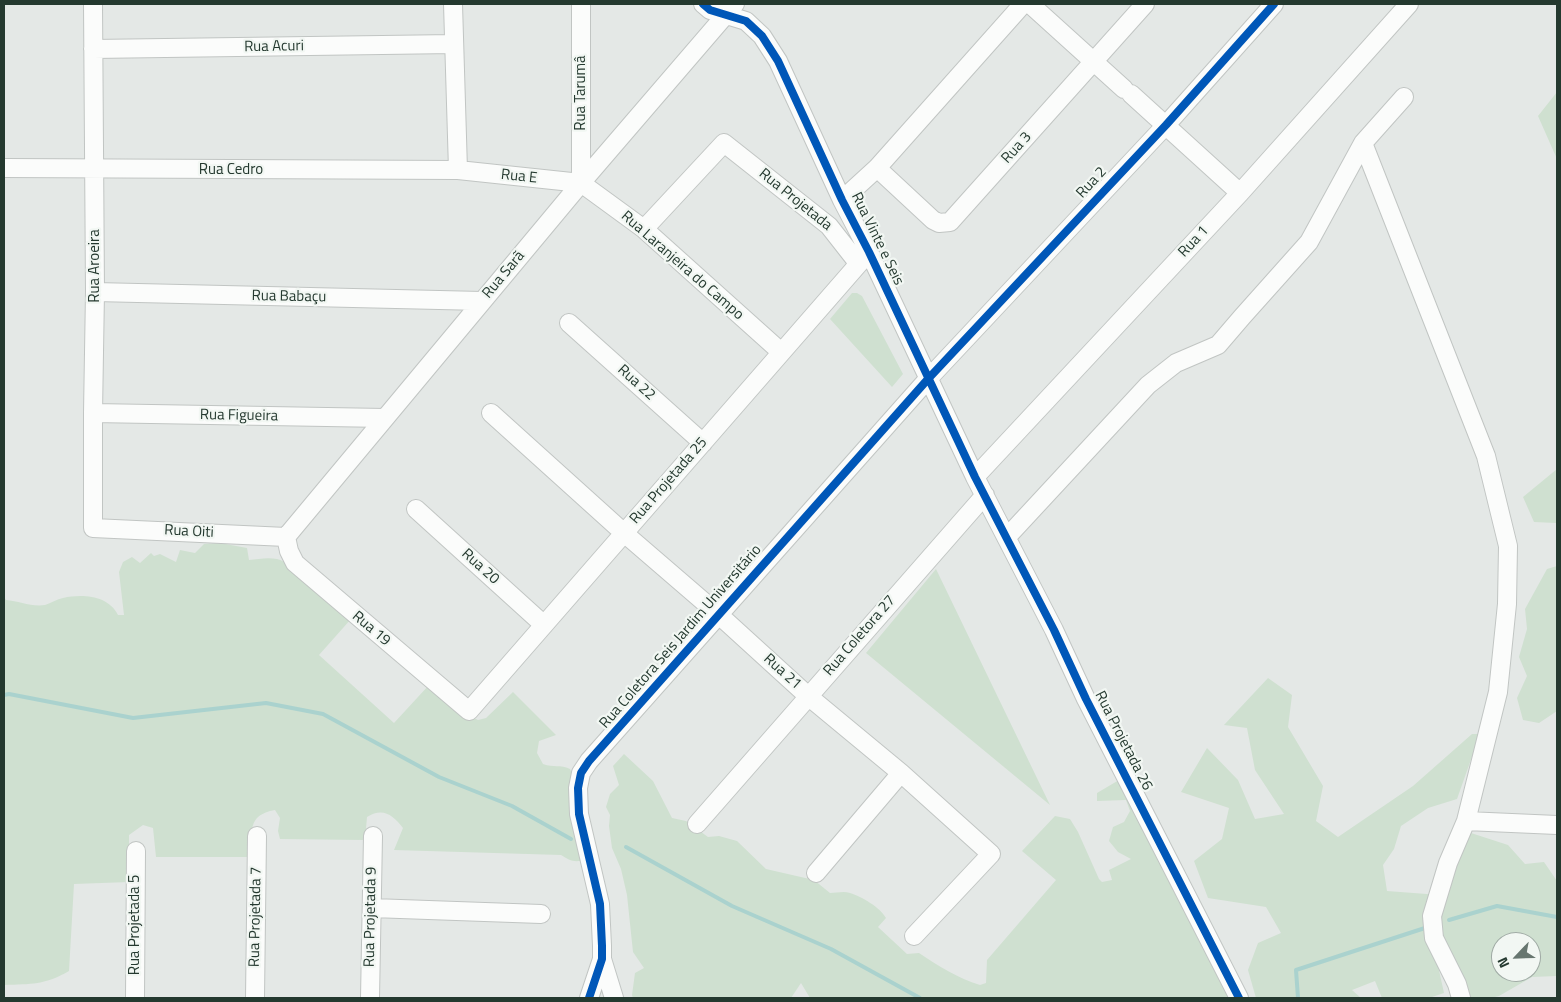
<!DOCTYPE html>
<meta charset="utf-8">
<style>
body{margin:0}
#map{position:relative;width:1561px;height:1002px;overflow:hidden;background:#e4e8e6;font-family:"Titillium Web",sans-serif}
canvas{display:block}
.frame{position:absolute;inset:0;border:5px solid #24392f;pointer-events:none}
.north{position:absolute;left:1491px;top:932px;width:50px;height:50px;box-sizing:border-box;background:#f2f7f3;border:1px solid #a0aba5;border-radius:50%;rotate:246deg;font-size:14px;font-weight:700;line-height:20px;text-align:center;color:#24392f}
.north::after{content:'';display:block;margin:auto;width:18px;height:22px;background:#67766f;clip-path:polygon(50% 0,100% 100%,50% 72%,0 100%)}
</style>
<div id="map">
<canvas width="1561" height="1002"></canvas>
<div class="frame"></div>
<div class="north">N</div>
</div>
<script>
const context = document.querySelector('canvas').getContext('2d');
context.lineJoin = 'round';
function fillPath(path, color) {
  context.fillStyle = color;
  context.fill(path, 'evenodd');
}
function strokePath(path, color, width, dash) {
  context.strokeStyle = color;
  context.lineWidth = width;
  context.lineCap = dash ? 'butt' : 'round';
  context.setLineDash(dash || []);
  context.stroke(path);
}
function label(font, color, halo, rows, align = 'center') {
  context.font = font + ' "Titillium Web",sans-serif';
  context.lineWidth = 4.5;
  context.setLineDash([]);
  context.textBaseline = 'middle';
  context.strokeStyle = halo;
  context.fillStyle = color;
  for (const [text, x, y, turn = 0] of rows) {
    context.save();
    context.translate(x, y);
    context.rotate((+turn || 0) * Math.PI / 180);
    context.textAlign = isNaN(turn) ? turn : align;
    if (halo) context.strokeText(text, 0, 0);
    context.fillText(text, 0, 0);
    context.restore();
  }
}
const green = new Path2D(`
 M 1557,92 L 1557,159 L 1538,116 Z
 M 852,293 L 857,293 L 862,296 L 903,374 L 892,387 L 830,319 Z
 M 1557,469 L 1557,526 L 1556,523 L 1534,522 L 1523,497 Z
 M 220,543 L 247,548 L 249,560 C 258,559 268,557 277,559 C 293,562 337,606 351,619 L 319,655 L 394,723 L 429,685 L 470,716 L 478,720 L 486,718 L 513,692 L 556,735 L 539,741 L 537,753 L 543,764 C 554,768 560,764 570,769 L 574,778 L 584,860 C 574,863 569,860 561,855 L 394,850 L 403,828 C 393,815 383,807 367,817 L 365,840 L 280,839 L 278,831 L 280,818 L 275,810 C 246,815 252,833 252,857 L 156,857 L 153,828 L 143,825 L 129,835 L 129,882 L 74,884 L 69,971 C 45,985 31,984 4,985 L 4,597 L 6,600 C 19,601 31,607 45,605 C 51,603 57,599 63,598 C 82,594 108,595 118,615 L 124,615 L 119,572 L 123,562 L 132,557 L 140,563 L 151,553 L 154,556 L 160,554 L 176,562 L 180,550 L 195,553 L 204,544 Z
 M 1557,566 L 1557,711 L 1539,723 L 1523,720 L 1517,698 L 1527,676 L 1519,657 L 1527,629 L 1525,609 L 1547,569 Z
 M 936,569 L 1050,805 L 866,653 Z
 M 1268,678 L 1292,695 L 1288,727 L 1323,786 L 1316,821 L 1338,837 L 1413,786 L 1472,734 L 1480,734 L 1457,799 L 1428,808 L 1401,826 L 1394,849 L 1383,865 L 1387,891 L 1440,895 L 1471,833 L 1508,845 L 1525,864 L 1544,862 L 1557,881 L 1557,976 L 1532,977 L 1499,996 L 1491,998 L 1474,998 L 1464,995 L 1433,943 L 1444,993 L 1429,998 L 1382,998 L 1375,981 L 1352,990 L 1361,998 L 1256,998 L 1248,970 L 1258,943 L 1281,933 L 1266,907 L 1208,898 L 1194,861 L 1222,839 L 1229,808 L 1181,792 L 1207,748 L 1238,780 L 1255,819 L 1284,814 L 1255,770 L 1247,728 L 1224,725 ZM 1501,942 L 1531,942 L 1531,972 L 1501,972 Z
 M 624,754 L 653,781 L 672,818 L 686,821 L 708,837 L 719,836 L 737,841 L 766,869 L 814,880 L 830,893 C 836,893 844,891 850,893 C 862,897 880,907 886,918 L 878,927 L 907,954 L 919,953 C 938,966 958,978 980,985 L 986,983 L 987,960 L 1056,880 L 1022,851 L 1055,816 L 1070,819 L 1078,832 L 1099,879 L 1102,882 L 1112,880 L 1109,870 L 1131,859 L 1118,852 L 1109,841 L 1113,827 L 1124,822 L 1130,811 L 1126,800 L 1097,801 L 1097,793 L 1119,780 L 1236,998 L 810,998 L 801,983 L 791,998 L 633,998 L 632,995 L 635,973 L 644,968 L 633,952 L 627,895 L 621,869 L 612,848 L 609,826 L 610,815 L 606,807 L 610,794 L 619,785 L 613,766 Z`);
const stream = new Path2D(`
 M 4,695 L 9,694 L 133,718 L 266,703 L 323,714 L 439,777 L 512,806 L 571,839
 M 626,847 L 732,906 L 831,949 L 920,998
 M 1449,920 L 1497,906 L 1557,917
 M 1298,998 L 1296,970 L 1428,927`);
const minor = new Path2D(`
 M 93,4 L 95,292 L 93,413 L 93,528 L 286,537
 M 453,4 L 458,170
 M 703,4 L 710,10 L 746,21 L 762,36 L 778,61 L 842,200 L 869,252 L 975,477 L 1054,630 L 1086,699 L 1239,998
 M 1030,4 L 1124,89
 M 93,49 L 454,44
 M 1131,94 L 1240,193
 M 1363,143 L 1486,456 L 1508,546 L 1507,604 L 1498,692 L 1466,821 L 1448,863 L 1432,916 L 1434,938 L 1457,984 L 1461,998
 M 4,168 L 458,170 L 581,183
 M 877,168 L 933,220 L 939,223 L 950,222 L 1145,4
 M 581,183 L 644,229 L 781,352
 M 581,183 L 581,4
 M 842,200 L 877,168 L 1023,4
 M 644,229 L 724,143 L 829,226 L 858,263
 M 95,292 L 482,301
 M 569,323 L 703,443
 M 93,413 L 385,418
 M 491,413 L 624,533 L 718,614 L 808,696 L 901,773 L 991,854 L 914,936
 M 975,477 L 1240,193 L 1409,4
 M 416,509 L 544,625
 M 286,537 L 289,551 L 295,563 L 469,711 L 869,252
 M 286,537 L 581,183 L 735,4
 M 1007,537 L 1148,385 L 1176,363 L 1218,345 L 1242,317 L 1309,242 L 1363,143 L 1404,97
 M 1466,821 L 1557,825
 M 697,824 L 985,495
 M 816,873 L 901,773
 M 372,908 L 541,914
 M 602,959 L 614,998
 M 135,998 L 136,851
 M 255,998 L 257,836
 M 370,998 L 373,836
 M 589,998 L 602,959 L 602,946 L 600,904 L 579,814 L 578,788 L 581,773 L 589,761 L 928,379 L 1166,125 L 1274,4`);
const cycleway = new Path2D(`
 M 703,4 L 710,10 L 746,21 L 762,36 L 778,61 L 842,200 L 869,252 L 975,477 L 1054,630 L 1086,699 L 1239,998
 M 589,998 L 602,959 L 602,946 L 600,904 L 579,814 L 578,788 L 581,773 L 589,761 L 928,379 L 1166,125 L 1274,4`);
const streetNames = [
 ["Rua Acuri",274,47,-1],
 ["Rua Tarumâ",581,93,-90],
 ["Rua 3",1017,148,-48],
 ["Rua Cedro",231,170],
 ["Rua E",519,177,6],
 ["Rua 2",1092,183,-47],
 ["Rua Projetada",795,200,39],
 ["Rua Vinte e Seis",877,239,64],
 ["Rua 1",1194,242,-47],
 ["Rua Aroeira",95,266,-90],
 ["Rua Laranjeira do Campo",682,266,41],
 ["Rua Sarã",504,275,-50],
 ["Rua Babaçu",289,297,1],
 ["Rua 22",636,383,42],
 ["Rua Figueira",239,416,1],
 ["Rua Projetada 25",669,481,-49],
 ["Rua Oiti",189,532,3],
 ["Rua 20",480,567,42],
 ["Rua 19",371,629,40],
 ["Rua Coletora 27",860,636,-49],
 ["Rua Coletora Seis Jardim Universitário",681,637,-49],
 ["Rua 21",782,672,42],
 ["Rua Projetada 26",1123,741,63],
 ["Rua Projetada 7",256,917,-89],
 ["Rua Projetada 9",371,917,-89],
 ["Rua Projetada 5",135,925,-90]
];
fillPath(green, '#cfe0d0');
strokePath(stream, '#aad2ce', 4);
strokePath(minor, '#c1c5c3', 20);
strokePath(minor, '#fbfcfb', 18);
strokePath(cycleway, '#0057b8', 8);
label('15px', '#24392f', '#f2f7f3', streetNames);
</script>
